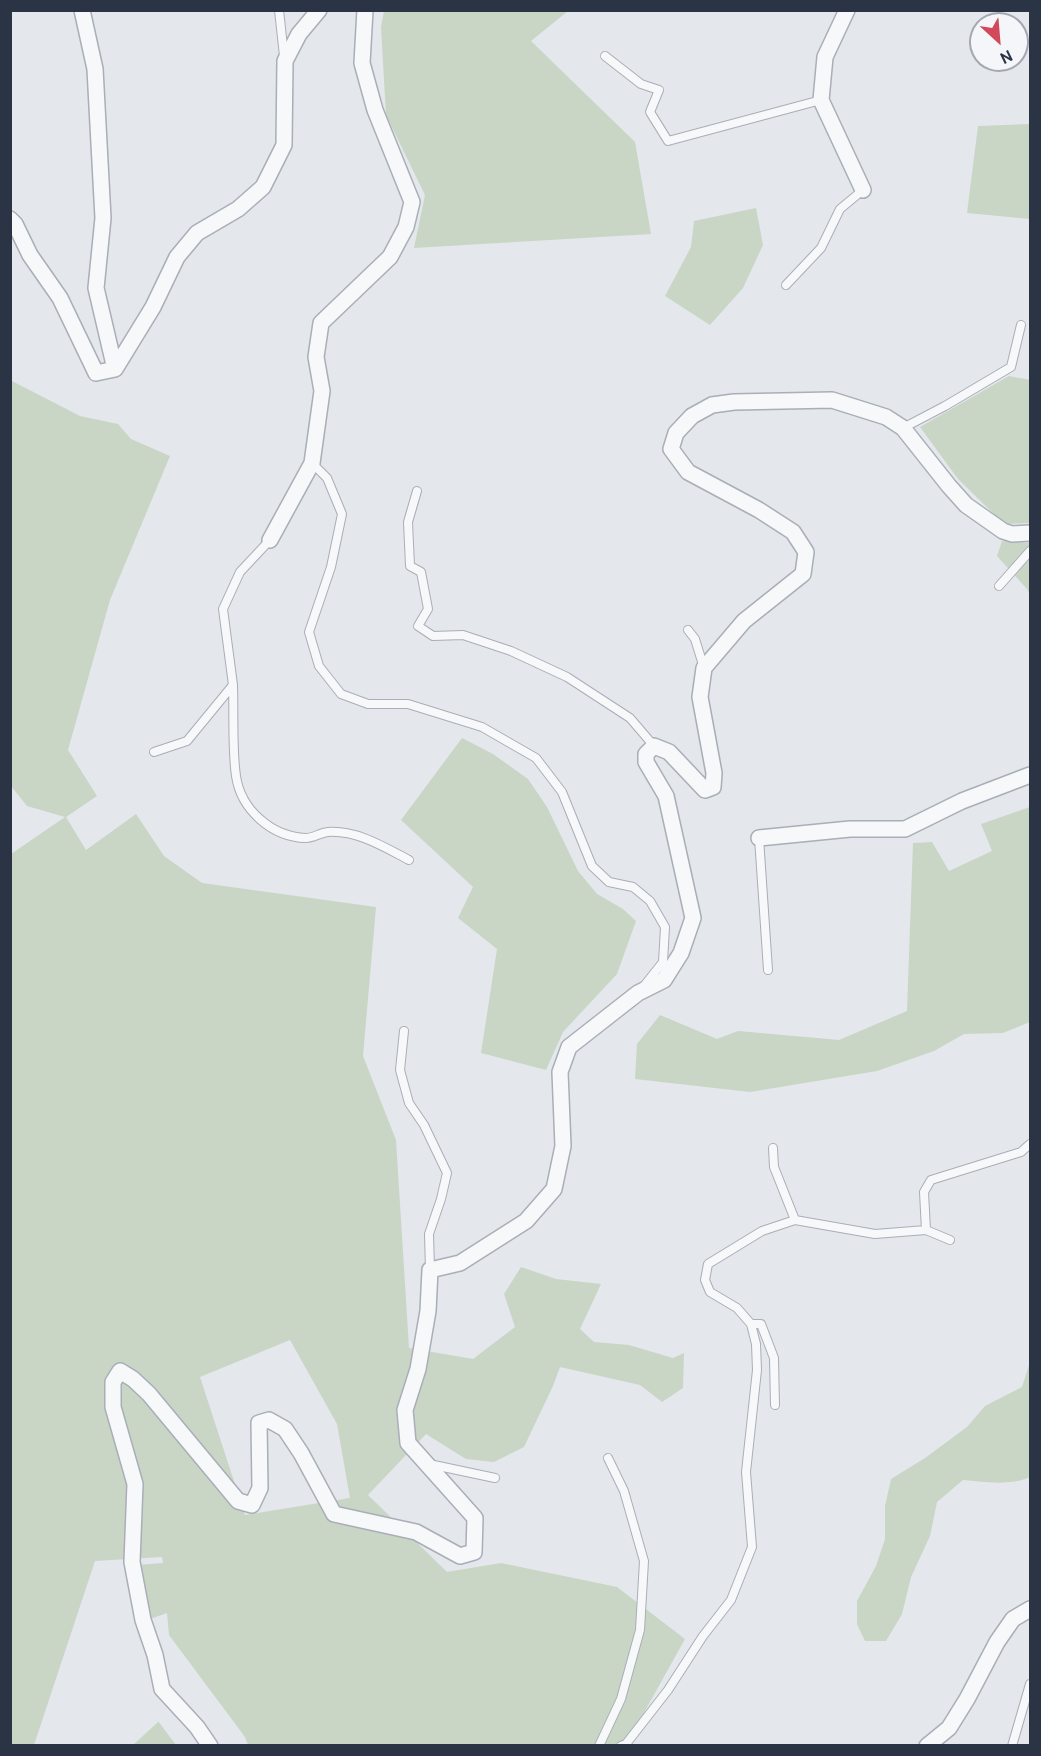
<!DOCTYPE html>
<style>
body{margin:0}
#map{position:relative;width:1041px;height:1756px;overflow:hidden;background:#e4e7ec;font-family:Cabin,sans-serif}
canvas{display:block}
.frame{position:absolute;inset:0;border:12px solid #2b3445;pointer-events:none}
.north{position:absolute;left:969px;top:12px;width:60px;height:60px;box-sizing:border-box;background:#f4f6f9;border:2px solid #a4a8b1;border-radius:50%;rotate:154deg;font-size:16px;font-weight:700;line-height:24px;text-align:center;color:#2b3445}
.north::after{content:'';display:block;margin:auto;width:21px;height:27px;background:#d1495b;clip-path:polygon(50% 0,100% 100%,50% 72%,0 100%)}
</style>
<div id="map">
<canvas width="1041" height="1756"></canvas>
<div class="frame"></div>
<div class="north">N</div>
</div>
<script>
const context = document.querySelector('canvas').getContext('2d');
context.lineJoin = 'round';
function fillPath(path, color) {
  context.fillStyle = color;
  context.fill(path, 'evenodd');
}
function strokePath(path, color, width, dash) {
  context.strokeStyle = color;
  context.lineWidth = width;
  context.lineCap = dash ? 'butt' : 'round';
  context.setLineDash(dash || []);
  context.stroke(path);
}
const green = new Path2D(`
 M 384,11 L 568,11 L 531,41 L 635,142 L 651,234 L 414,248 L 425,195 L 386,115 L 381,27 Z
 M 1030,124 L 1030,219 L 967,213 L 978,126 Z
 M 756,208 L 763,245 L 743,288 L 710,325 L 665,296 L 691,247 L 694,221 Z
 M 1009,376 L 1030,380 L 1030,523 L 1006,524 L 997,517 L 958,479 L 920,427 Z
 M 10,380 L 80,416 L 118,424 L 131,439 L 170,456 L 110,600 L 68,750 L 97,796 L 66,817 L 86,850 L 136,814 L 164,856 L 202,883 L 376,907 L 363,1056 L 396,1140 L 409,1348 L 473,1359 L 515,1327 L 504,1294 L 521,1267 L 556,1279 L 601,1284 L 580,1329 L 594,1342 L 629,1345 L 673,1358 L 684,1353 L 683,1388 L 662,1402 L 640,1385 L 560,1367 L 553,1386 L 524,1447 L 494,1462 L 466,1459 L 426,1434 L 368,1495 L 447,1572 L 501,1563 L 617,1587 L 685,1639 L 626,1745 L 248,1745 L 245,1737 L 169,1635 L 167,1613 L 150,1619 L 137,1565 L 163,1563 L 162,1557 L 95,1561 L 34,1745 L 11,1745 L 11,854 L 65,817 L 27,806 L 11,786 ZM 290,1340 L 337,1424 L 350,1498 L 245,1515 L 200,1377 Z
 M 1002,541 L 1030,543 L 1030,595 L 1027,589 L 997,556 Z
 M 462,738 L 493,754 L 528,779 L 547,807 L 578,871 L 597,894 L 623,909 L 636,921 L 617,974 L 563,1032 L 546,1070 L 481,1053 L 497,949 L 458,918 L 473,887 L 401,820 Z
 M 1030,807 L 1030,1022 L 1003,1033 L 964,1034 L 934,1051 L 877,1071 L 750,1092 L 635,1079 L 637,1044 L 660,1015 L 717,1039 L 738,1031 L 839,1040 L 907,1011 L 913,843 L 932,842 L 949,871 L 992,851 L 981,824 Z
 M 1030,1362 L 1030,1477 C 1010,1486 984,1482 963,1480 L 937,1502 L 930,1536 L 911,1577 L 902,1614 L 886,1641 L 865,1641 L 857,1624 L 857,1601 L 876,1566 L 885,1539 L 885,1506 L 891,1479 L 925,1458 L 967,1427 L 985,1406 L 1022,1387 Z
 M 158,1721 L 176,1745 L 133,1745 L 158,1722 Z`);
const lane = new Path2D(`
 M 279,10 L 284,56
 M 605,56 L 641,84 L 659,90 L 650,112 L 668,141 L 821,100
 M 786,285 L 821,248 L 840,209 L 863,190
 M 903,428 L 945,406 L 1011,367 L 1021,325
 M 312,463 L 327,478 L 342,514 L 331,567 L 309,632 L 319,666 L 341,694 L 368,704 L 408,704 L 482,727 L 536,758 L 562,792 L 592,866 L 609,882 L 633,887 L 650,901 L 665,927 L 663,962 L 644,986
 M 417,491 L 408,522 L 410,566 L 421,572 L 428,609 L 418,626 L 433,636 L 463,635 L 511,651 L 567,677 L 630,718 L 654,746
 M 999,586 L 1030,551
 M 688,630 L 695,639 L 704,668
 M 233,685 C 234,713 232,749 236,776 C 241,810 272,837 306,838 C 313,838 320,833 328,832 C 357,830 384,847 409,860
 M 154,752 L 187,741 L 233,685 L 223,609 L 240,572 L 270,540
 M 759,838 L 768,970
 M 404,1031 L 400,1070 L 409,1103 L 424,1125 L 447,1173 L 441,1199 L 429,1234 L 430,1270
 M 773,1148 L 774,1167 L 795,1220
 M 926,1230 L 924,1192 L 931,1180 L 1021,1152 L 1030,1144
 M 751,1324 L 761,1324 L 774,1358 L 775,1405
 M 429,1464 L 495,1478
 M 599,1746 L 621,1699 L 640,1630 L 644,1561 L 624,1491 L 608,1458
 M 621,1746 L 626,1744 L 668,1690 L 703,1636 L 731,1600 L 752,1547 L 746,1472 L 757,1370 L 756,1344 L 751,1324 L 737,1308 L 710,1292 L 705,1280 L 708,1264 L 762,1231 L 795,1220 L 875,1234 L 926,1230 L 950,1240
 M 1012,1746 L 1030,1684`);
const street = new Path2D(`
 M 82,10 L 95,69 L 103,218 L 96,288 L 115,369
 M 847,10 L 825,57 L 821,100 L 863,190
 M 10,219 L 15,224 L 30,255 L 60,298 L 96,373 L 115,369 L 153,307 L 177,257 L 197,233 L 238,209 L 263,187 L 284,145 L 285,61 L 299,34 L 319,10
 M 270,540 L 312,463 L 322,391 L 316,357 L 321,323 L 390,257 L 406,227 L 412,202 L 375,110 L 362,63 L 365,10
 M 759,838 L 850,829 L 905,829 L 962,801 L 1030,775
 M 210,1746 L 197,1727 L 162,1689 L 155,1655 L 143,1620 L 132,1562 L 135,1484 L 113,1407 L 113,1382 L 120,1371 L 133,1379 L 149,1394 L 238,1501 L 252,1505 L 260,1488 L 259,1423 L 269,1420 L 285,1429 L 301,1453 L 334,1514 L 416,1532 L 460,1556 L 474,1552 L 475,1518 L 408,1443 L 405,1410 L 418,1369 L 428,1311 L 430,1270 L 460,1263 L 526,1221 L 554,1189 L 563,1146 L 560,1072 L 569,1047 L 638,993 L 664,980 L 681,953 L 693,918 L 666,796 L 646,762 L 646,754 L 654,746 L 669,752 L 705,790 L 713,787 L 714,773 L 700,697 L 704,668 L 744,621 L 803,574 L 806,552 L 793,532 L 759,510 L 688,472 L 671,449 L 676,433 L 692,416 L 712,405 L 734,402 L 832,400 L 886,417 L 903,428 L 949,486 L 966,505 L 1003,531 L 1012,534 L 1030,533
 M 927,1746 L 949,1728 L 967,1699 L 997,1642 L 1013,1619 L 1030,1609`);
fillPath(green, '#c9d6c5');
strokePath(lane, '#a9aeb7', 10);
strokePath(street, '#a9aeb7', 18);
strokePath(lane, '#f7f8fa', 8);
strokePath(street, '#f7f8fa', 15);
</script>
